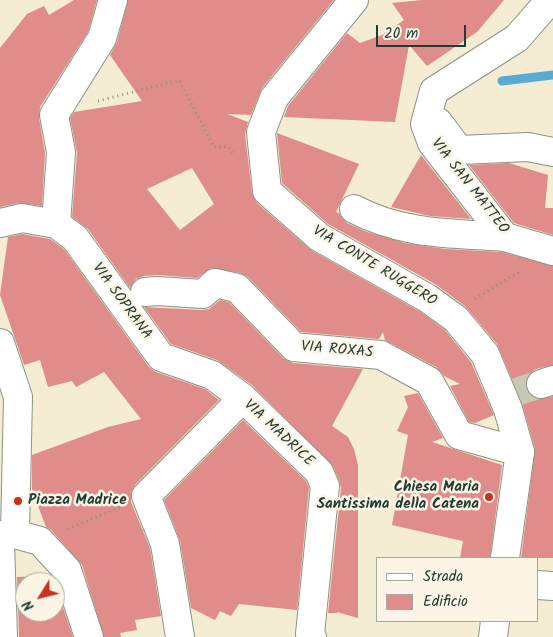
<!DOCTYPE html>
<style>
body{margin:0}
#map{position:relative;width:553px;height:637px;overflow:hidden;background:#f4ecd3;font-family:Kalam,sans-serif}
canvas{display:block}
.legend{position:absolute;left:376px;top:557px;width:162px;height:65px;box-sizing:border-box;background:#fcf5e5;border:1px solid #a4ab9e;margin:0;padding:6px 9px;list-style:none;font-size:15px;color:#1f3d34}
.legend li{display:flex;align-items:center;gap:10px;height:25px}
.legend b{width:25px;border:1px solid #a4ab9e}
.north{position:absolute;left:15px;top:572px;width:50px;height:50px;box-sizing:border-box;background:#fcf5e5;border:1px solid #a4ab9e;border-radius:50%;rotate:234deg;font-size:14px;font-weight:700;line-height:20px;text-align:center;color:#1f3d34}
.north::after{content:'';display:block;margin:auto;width:18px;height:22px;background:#c8321e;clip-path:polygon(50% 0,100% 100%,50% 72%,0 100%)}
.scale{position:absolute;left:376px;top:25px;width:90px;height:22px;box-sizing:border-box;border:2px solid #1f3d34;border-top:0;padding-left:6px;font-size:15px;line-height:18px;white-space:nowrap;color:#1f3d34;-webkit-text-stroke:4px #fcf5e5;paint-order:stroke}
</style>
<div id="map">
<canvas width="553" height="637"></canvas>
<ul class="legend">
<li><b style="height:6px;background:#fff"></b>Strada</li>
<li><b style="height:14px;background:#df8c8a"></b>Edificio</li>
</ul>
<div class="north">N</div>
<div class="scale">20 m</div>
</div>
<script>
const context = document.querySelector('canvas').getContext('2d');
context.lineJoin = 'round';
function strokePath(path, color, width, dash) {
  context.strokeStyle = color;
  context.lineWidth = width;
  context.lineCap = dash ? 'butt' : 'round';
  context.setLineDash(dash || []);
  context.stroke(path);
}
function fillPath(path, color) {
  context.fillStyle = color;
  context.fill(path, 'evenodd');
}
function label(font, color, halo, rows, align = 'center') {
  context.font = font + ' Kalam,sans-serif';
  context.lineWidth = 5;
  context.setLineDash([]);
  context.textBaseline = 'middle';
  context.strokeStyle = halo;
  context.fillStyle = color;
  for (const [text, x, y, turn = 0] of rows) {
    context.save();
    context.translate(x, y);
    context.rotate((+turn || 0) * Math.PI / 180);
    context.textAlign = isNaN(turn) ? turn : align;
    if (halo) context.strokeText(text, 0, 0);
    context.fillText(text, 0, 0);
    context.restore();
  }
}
const stream = new Path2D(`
 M 502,81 L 553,75`);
const building = new Path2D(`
 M 74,0 L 97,0 L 88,32 L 40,107 L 39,118 L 45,153 L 42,206 L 19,203 L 0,207 L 0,48 L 27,14 L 44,6 L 49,15 Z
 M 128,0 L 334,0 L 262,88 L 251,115 L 227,114 L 248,122 L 245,134 L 252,193 L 257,203 L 311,250 L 419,311 L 445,330 L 471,362 L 494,415 L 475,423 L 469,422 L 450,386 L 460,384 L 444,376 L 436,367 L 385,340 L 383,332 L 379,339 L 301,332 L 248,277 L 240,273 L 211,268 L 197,278 L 158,275 L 144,276 L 136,279 L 130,288 L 88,229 L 72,217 L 77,153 L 70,118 L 74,112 L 142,101 L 110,55 L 117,42 ZM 192,168 L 214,204 L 180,230 L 147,189 Z
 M 422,0 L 504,0 L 477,32 L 427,66 L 409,45 L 395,122 L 284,117 L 288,106 L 347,33 L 360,43 L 382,35 L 404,20 L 392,3 Z
 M 277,133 L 359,164 L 336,212 L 340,214 L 342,218 L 347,223 L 367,232 L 405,243 L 445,249 L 502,252 L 553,266 L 553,365 L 536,369 L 529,374 L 526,381 L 526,389 L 531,396 L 538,399 L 553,396 L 553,558 L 521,558 L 535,449 L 522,403 L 497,344 L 465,306 L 435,284 L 328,224 L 282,183 Z
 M 421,155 L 471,219 L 430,216 L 391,207 Z
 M 509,163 L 548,175 L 545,208 L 553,208 L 553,235 L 514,223 L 469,165 Z
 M 22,234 L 50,239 L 64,249 L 149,367 L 156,372 L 205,389 L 219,400 L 135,485 L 131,492 L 131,502 L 150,548 L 161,616 L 135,620 L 137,630 L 120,633 L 121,637 L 104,637 L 82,565 L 51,530 L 46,527 L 32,490 L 32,455 L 108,427 L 141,419 L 104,372 L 76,387 L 72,381 L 48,387 L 40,360 L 24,365 L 0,295 L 8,237 Z
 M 220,300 L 229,302 L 283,358 L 293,363 L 363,369 L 332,426 L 348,437 L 354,449 L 358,465 L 358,618 L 337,612 L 337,613 L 328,613 L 341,488 L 339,480 L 333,466 L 252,385 L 217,360 L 171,344 L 144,307 L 202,310 L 209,309 Z
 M 418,393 L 443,438 L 432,442 L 502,465 L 490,558 L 460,558 L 463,541 L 392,525 L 408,435 L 397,431 L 408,407 L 404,396 Z
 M 243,420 L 306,481 L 309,488 L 297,610 L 239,604 L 231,616 L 220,611 L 215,620 L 191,608 L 180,541 L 164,500 Z
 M 43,576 L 51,576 L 54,582 L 25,582 L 25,612 L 55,612 L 55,584 L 73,637 L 19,637 L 17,577 Z`);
const streetTunnel = new Path2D(`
 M 510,394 L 541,384`);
const path = new Path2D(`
 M 98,101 L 179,80 L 214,147 L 229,147 L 233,153
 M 475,299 L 519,272
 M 68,529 L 120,507`);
const street = new Path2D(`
 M 550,0 L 517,38 L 434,91 L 425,124 L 432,143 L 505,237 L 553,251
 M 438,122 L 459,150 L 528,147 L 553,152
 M 354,209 C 403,235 451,233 505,237
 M 0,223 L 22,218 L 56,224 L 75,238 L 161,357 L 212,375 L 243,398
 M 56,224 L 61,152 L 54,115 L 102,38 L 113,0
 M 145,292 L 157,291 L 203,294 L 215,283 L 237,288 L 294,347 L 381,355 L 429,381 L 459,435 L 520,452
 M 541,384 L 553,380
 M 15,534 L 40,541 L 67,570 L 89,637
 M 0,542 L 3,637
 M 537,585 L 553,586
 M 180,637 L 165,544 L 146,496 L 243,398 L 319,472 L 325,486 L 310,634 L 312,637`);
const secondary = new Path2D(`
 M 354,0 L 274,98 L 261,132 L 267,191 L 319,237 L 427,298 L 456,319 L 485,354 L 508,409 L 520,452 L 505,558
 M 0,343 L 18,397 L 15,534 L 0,535
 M 493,637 L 495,621`);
const markers = [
 [489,497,5,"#c8321e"],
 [18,501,5,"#c8321e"]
];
const streetNames = [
 ["VIA SAN MATTEO",469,187,52],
 ["VIA CONTE RUGGERO",374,267,31],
 ["VIA SOPRANA",121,302,54],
 ["VIA ROXAS",337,351,5],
 ["VIA MADRICE",278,434,43]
];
const poiNames = [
 ["Chiesa Maria",479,488],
 ["Santissima della Catena",479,505],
 ["Piazza Madrice",28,501,"left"]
];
strokePath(stream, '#58acd4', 9);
fillPath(building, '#df8c8a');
strokePath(streetTunnel, '#c9c9b3', 28, [28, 14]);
strokePath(street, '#8a9484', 30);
strokePath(secondary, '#8a9484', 30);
strokePath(path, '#8a9484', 3, [1, 4]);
strokePath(street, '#fff', 28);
strokePath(secondary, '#fff', 28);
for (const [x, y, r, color] of markers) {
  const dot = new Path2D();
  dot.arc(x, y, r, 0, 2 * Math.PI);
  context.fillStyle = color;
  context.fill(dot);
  strokePath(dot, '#fcf5e5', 2);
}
label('15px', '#1f3d34', '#fcf5e5', streetNames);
label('bold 15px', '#1f3d34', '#fcf5e5', poiNames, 'right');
</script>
